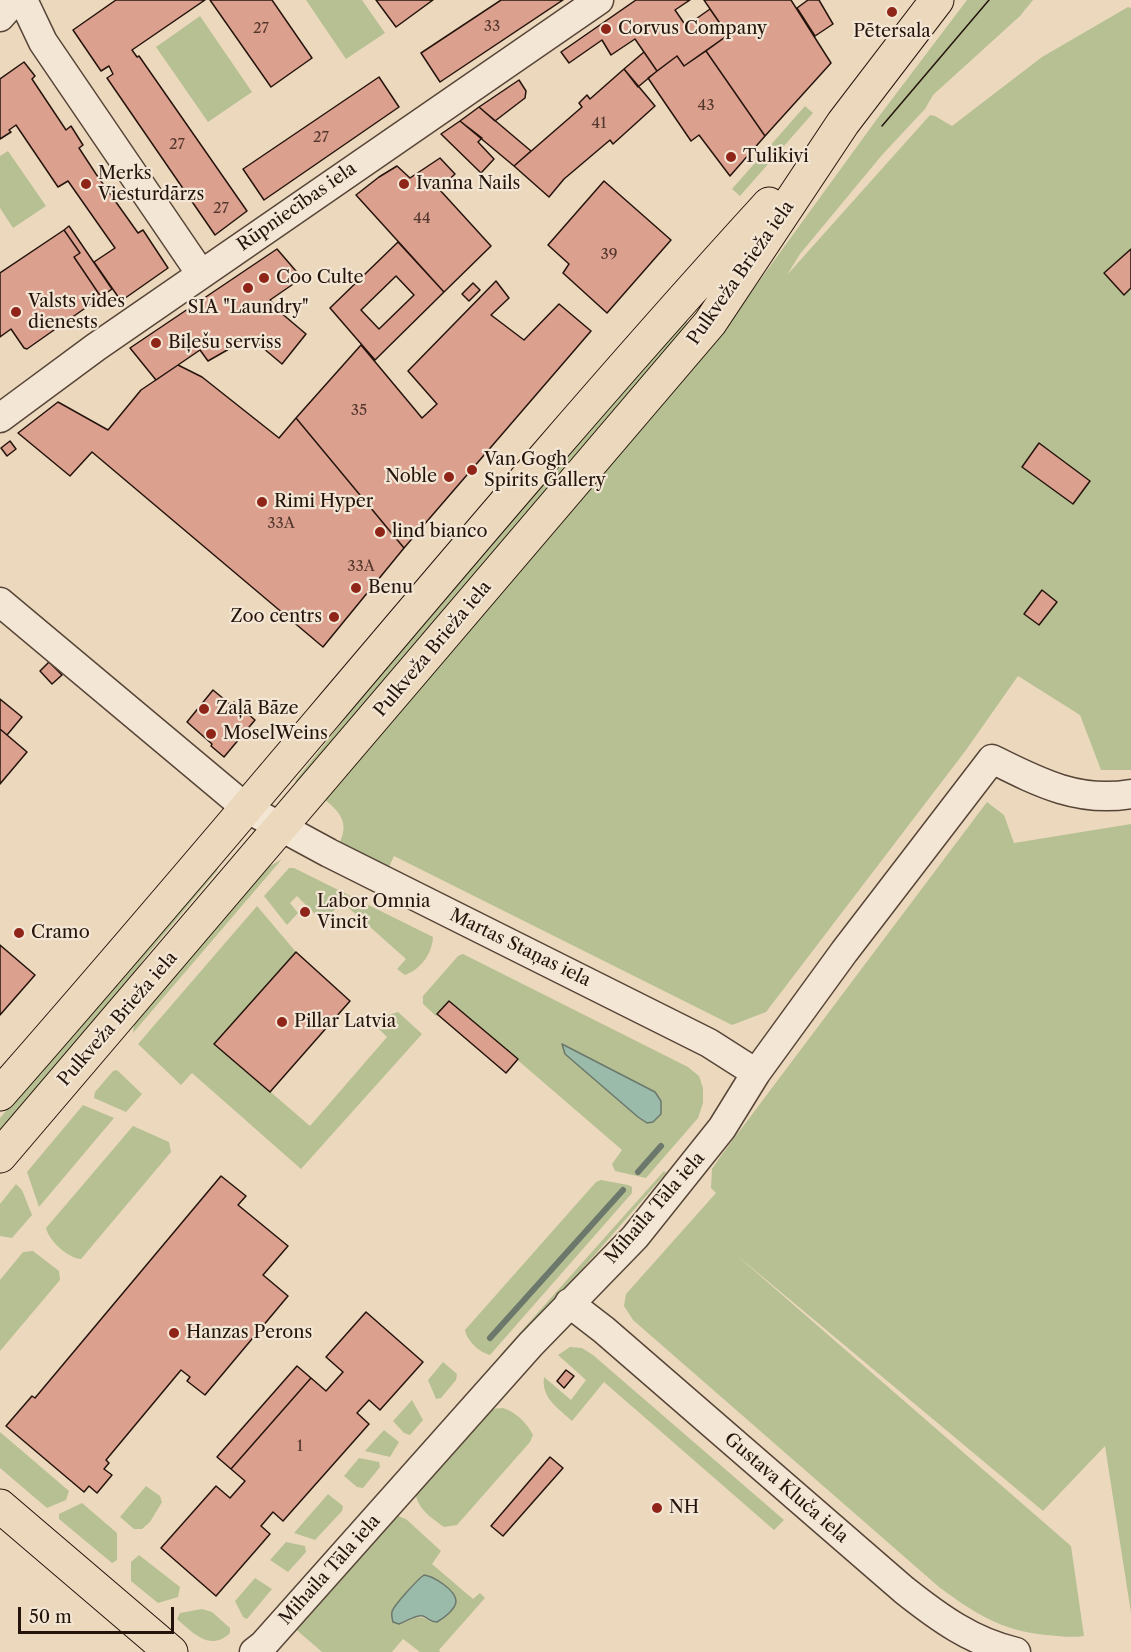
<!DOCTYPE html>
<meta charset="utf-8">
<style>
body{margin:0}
#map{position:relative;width:1131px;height:1652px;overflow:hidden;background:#ecd9bd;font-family:"Libre Caslon Text",serif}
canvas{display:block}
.scale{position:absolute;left:18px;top:1607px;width:156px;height:27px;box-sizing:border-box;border:3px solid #25140c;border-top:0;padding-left:8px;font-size:18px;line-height:21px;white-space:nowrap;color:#25140c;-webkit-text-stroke:4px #f3e6d4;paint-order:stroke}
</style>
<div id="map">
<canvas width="1131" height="1652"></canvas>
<div class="scale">50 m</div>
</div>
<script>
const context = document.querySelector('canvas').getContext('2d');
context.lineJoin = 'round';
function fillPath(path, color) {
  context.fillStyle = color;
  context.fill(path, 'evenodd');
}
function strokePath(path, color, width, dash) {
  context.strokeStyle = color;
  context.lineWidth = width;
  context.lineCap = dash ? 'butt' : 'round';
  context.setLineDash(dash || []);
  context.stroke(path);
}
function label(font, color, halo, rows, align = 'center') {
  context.font = font + ' "Libre Caslon Text",serif';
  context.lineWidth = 4.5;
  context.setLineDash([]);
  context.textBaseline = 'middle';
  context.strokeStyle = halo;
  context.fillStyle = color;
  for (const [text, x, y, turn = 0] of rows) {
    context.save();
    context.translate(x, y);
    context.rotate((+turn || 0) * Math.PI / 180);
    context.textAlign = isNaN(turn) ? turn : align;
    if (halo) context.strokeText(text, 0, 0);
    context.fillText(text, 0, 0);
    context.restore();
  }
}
const green = new Path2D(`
 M 306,0 L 362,0 L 385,33 L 346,59 Z
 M 967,0 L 1033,0 L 1020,16 L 933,95 L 925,109 L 882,155 L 800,254 L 787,275 L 930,115 L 935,116 L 952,126 L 1042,57 L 1128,7 L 1131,8 L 1131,770 L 1101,770 L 1080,715 L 1018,676 L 966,750 L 766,1012 L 732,1025 L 394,856 L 389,867 L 340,842 C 349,822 340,812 324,799 L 720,335 L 877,119 Z
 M 200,16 L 252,92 L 208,122 L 156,47 Z
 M 805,106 L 813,113 L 740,196 L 732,189 Z
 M 8,151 L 46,206 L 13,228 L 0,208 L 0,156 Z
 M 684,319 L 688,323 L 687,328 L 300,786 L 295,781 C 420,623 552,471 684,319 Z
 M 987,802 L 1004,815 L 1014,843 L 1131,824 L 1131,1613 L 1105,1446 L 1043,1511 L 734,1253 L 1071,1546 L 1084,1636 C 1071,1638 1059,1636 1046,1635 C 1002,1631 974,1613 939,1587 L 633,1320 L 624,1306 L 626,1294 L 716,1193 L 711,1188 L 712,1169 L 720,1157 Z
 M 282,859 L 133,1033 L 134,1024 L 265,869 Z
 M 219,865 L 217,871 L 146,956 L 111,1005 L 0,1136 L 0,1118 L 66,1039 Z
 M 289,868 L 294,868 L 433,937 C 432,954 421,969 405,975 L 397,969 L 406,959 L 342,902 L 323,922 L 297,896 L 290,903 L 298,913 L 287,925 L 264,896 Z
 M 257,906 L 296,952 L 215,1044 L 310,1126 L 387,1037 L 379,1029 L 385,1016 L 398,1012 L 422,1034 L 301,1169 L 192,1073 L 181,1085 L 138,1044 Z
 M 463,954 L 688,1067 L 699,1076 L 703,1088 L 703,1103 L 698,1118 L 646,1178 L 615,1171 L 612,1164 L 622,1150 L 449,1001 L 436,1016 L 423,1004 L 423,996 L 458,956 Z
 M 117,1070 L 142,1094 L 126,1112 L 94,1098 L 95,1092 L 113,1071 Z
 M 83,1105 L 114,1118 L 39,1207 L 27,1172 Z
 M 133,1126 L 169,1142 L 171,1152 L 81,1259 C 68,1258 49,1241 46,1228 Z
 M 664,1171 L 666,1173 L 512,1350 L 500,1355 Z
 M 601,1180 L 628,1185 L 632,1187 L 632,1193 L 490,1355 C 479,1352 467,1341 465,1330 L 596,1182 Z
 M 16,1184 L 22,1190 L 32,1215 L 12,1238 L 0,1236 L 0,1204 Z
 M 33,1251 L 59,1271 L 60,1280 L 0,1351 L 0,1280 L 23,1252 Z
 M 570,1347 L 582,1348 L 593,1355 L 784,1520 L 774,1530 L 604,1382 L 572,1421 C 558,1408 541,1398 544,1377 L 571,1400 L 586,1380 L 558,1355 Z
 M 443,1362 L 457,1374 L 456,1380 L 441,1398 L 436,1399 L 428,1380 Z
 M 412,1400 L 423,1420 L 410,1435 L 404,1433 L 393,1421 Z
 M 503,1408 C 516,1412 527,1423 533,1435 L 530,1442 L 457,1525 L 444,1527 C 429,1516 416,1508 415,1489 L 490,1409 Z
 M 384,1430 L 399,1442 L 390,1457 L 365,1451 Z
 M 0,1432 L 69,1491 L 66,1500 L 47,1508 L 0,1468 Z
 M 359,1458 L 379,1462 L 380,1467 L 363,1488 L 357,1487 L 344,1476 Z
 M 146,1486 L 160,1496 L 162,1502 L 150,1522 L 142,1529 L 134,1529 L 120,1517 Z
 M 328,1494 L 343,1506 L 342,1511 L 315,1540 L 294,1533 Z
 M 82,1503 L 117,1533 L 117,1560 L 112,1563 L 59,1519 L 59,1514 Z
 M 398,1516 L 406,1519 L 441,1551 L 432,1564 L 473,1599 L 480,1593 L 485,1598 L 439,1650 L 440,1652 L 420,1652 L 403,1639 L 392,1652 L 322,1652 L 292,1626 L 388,1520 ZM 443,1584 L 455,1596 L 456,1601 C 452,1613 443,1619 431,1622 C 421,1614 415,1617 404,1623 L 403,1599 L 408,1592 Z
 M 286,1542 L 305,1546 L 306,1552 L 288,1572 L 270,1560 Z
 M 139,1555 L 180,1587 L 178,1597 L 158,1603 L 131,1581 L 131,1562 Z
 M 255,1578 L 272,1589 L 247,1619 L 243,1617 L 235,1601 Z
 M 202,1609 L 212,1612 L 230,1628 L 230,1633 C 210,1652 193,1633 177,1619 L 180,1613 Z`);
const water = new Path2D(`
 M 562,1044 L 655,1092 L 661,1101 L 661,1114 L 653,1122 L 647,1123 L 638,1117 L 565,1054 Z
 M 424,1575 C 433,1576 456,1590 456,1601 C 456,1609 444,1618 437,1622 C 430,1622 430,1619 423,1616 C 416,1614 406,1622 399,1624 L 393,1622 C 392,1617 391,1616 392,1612 C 393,1606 418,1579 424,1575 Z`);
const stream = new Path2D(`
 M 638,1172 L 661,1146
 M 490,1338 L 623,1190`);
const building = new Path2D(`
 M 116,0 L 205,0 L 132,50 L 137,57 L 139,56 L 247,211 L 215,235 L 107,78 L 113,74 L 109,66 L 101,71 L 73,30 Z
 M 210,0 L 272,0 L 312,58 L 271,87 Z
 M 376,0 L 433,0 L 396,27 Z
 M 501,0 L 563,0 L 440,82 L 421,53 Z
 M 636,0 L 690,0 L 675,10 L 686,26 L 710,9 L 728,35 L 684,66 L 677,56 L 657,71 L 635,39 L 611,55 L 602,40 L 569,63 L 561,52 Z
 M 704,0 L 791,0 L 831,63 L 765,136 L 706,51 L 728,35 Z
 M 808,0 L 819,0 L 833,24 L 815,36 L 797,8 Z
 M 706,51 L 765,136 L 730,176 L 699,135 L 691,141 L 648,78 L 677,56 L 684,66 Z
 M 644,52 L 657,71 L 638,87 L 624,69 Z
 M 24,62 L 35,76 L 32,79 L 66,130 L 71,126 L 83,145 L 79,148 L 96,174 L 138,233 L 143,230 L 168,268 L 121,301 L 94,262 L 115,248 L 68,181 L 58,187 L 16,125 L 9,130 L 11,132 L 0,139 L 0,79 Z
 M 624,69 L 655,106 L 613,144 L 610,140 L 564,179 L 549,197 L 514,166 L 582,107 L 579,103 L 587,95 L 590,99 Z
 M 379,77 L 399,107 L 264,200 L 243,169 Z
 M 519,80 L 526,91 L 525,98 L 495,121 L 479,107 Z
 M 479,107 L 531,151 L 514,166 L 460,121 Z
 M 460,121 L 482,138 L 478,142 L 494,159 L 481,173 L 441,134 Z
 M 440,158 L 455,174 L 439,189 L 491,246 L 444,292 L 356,195 L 379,177 L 397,166 L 410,178 Z
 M 604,181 L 671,240 L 607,313 L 563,273 L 569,264 L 548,245 Z
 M 69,226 L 112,289 L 101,297 L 74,257 L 80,253 L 64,230 Z
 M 64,230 L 80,253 L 74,257 L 101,297 L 27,349 L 24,348 L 11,329 L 0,337 L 0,273 Z
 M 398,242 L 444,292 L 375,360 L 330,308 ZM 396,276 L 414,295 L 379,329 L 361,310 Z
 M 277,249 L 302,278 L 270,300 L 280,312 L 306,334 L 282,364 L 250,337 L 208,361 L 200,350 L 156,380 L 130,348 Z
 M 1131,249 L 1131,288 L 1124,295 L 1104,273 Z
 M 496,281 L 509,298 L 491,315 L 524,340 L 559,304 L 591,331 L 404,548 L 296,418 L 361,345 L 422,418 L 437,404 L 408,371 Z
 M 473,283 L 480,290 L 469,301 L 462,294 Z
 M 178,365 L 202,377 L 279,438 L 296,418 L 404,548 L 323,647 L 92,452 L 70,476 L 18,433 L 58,402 L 108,430 L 141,390 Z
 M 10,441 L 16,449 L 7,456 L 1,448 Z
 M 1039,443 L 1090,481 L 1073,504 L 1022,467 Z
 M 1042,590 L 1057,602 L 1039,625 L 1024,614 Z
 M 49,662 L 62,675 L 52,684 L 40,671 Z
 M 213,690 L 231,705 L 234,702 L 255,720 L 224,757 L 211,746 L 212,744 L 187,722 Z
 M 0,699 L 22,717 L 7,735 L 0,729 Z
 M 0,729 L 27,752 L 0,784 Z
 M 0,945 L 35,975 L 0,1015 Z
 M 296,952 L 350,1001 L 270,1092 L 214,1044 Z
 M 449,1001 L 518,1059 L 506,1073 L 437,1014 Z
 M 221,1176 L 246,1196 L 238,1205 L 288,1246 L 263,1275 L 288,1296 L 205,1395 L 187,1381 L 190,1377 L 181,1370 L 106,1460 L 109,1463 L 104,1469 L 112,1475 L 97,1493 L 89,1486 L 84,1492 L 6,1426 L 32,1396 L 35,1398 Z
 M 366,1312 L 423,1362 L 380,1410 L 369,1400 L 357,1413 L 369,1424 L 283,1521 L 273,1512 L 261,1526 L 270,1534 L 216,1596 L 161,1548 L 216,1486 L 230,1498 L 245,1481 L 231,1469 L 311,1378 L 326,1391 L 343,1372 L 326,1357 Z
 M 297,1366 L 311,1378 L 231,1469 L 217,1457 Z
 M 566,1370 L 574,1376 L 564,1388 L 557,1381 Z
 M 550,1457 L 563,1468 L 503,1536 L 491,1526 Z`);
const minor = new Path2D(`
 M 23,0 L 43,42 L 201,274
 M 0,17 L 15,0
 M 0,418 L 96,347 L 599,0
 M 0,602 L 246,808 L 329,853 L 709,1043 L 756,1073
 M 569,1303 L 604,1330 L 904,1590 C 938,1617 972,1642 1016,1652
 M 254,1652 L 263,1645 L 531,1344 L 635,1237 L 722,1128 L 756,1073 L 844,952 L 992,759 C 1038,782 1078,803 1131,794`);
const major = new Path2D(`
 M 0,1094 C 259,800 504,494 769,204
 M 0,1156 L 710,323 L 843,123 L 937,0
 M 0,1506 L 171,1652`);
const tram = new Path2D(`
 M 882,126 L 989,0`);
const markers = [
 [892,12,6,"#8f2418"],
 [606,29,6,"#8f2418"],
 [731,157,6,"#8f2418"],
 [86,184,6,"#8f2418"],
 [404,184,6,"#8f2418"],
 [264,278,6,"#8f2418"],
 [248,288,6,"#8f2418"],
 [16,312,6,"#8f2418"],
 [156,343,6,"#8f2418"],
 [472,470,6,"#8f2418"],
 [449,477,6,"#8f2418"],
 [262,502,6,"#8f2418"],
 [380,532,6,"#8f2418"],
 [356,588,6,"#8f2418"],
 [334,617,6,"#8f2418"],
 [204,709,6,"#8f2418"],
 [211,734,6,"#8f2418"],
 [305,912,6,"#8f2418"],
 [19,933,6,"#8f2418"],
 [282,1022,6,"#8f2418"],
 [174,1333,6,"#8f2418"],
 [657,1508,6,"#8f2418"]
];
const numberNames = [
 ["33",492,27],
 ["27",261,29],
 ["43",706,106],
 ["41",599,124],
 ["27",321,138],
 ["27",177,145],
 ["27",221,209],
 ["44",422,219],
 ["39",609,255],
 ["35",359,411],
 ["33A",281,524],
 ["33A",361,567],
 ["1",300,1447]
];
const poiNames = [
 ["Corvus Company",618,29],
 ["Pētersala",892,32,"center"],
 ["Tulikivi",743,157],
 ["Merks",98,174],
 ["Viesturdārzs",98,195],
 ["Ivanna Nails",416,184],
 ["Coo Culte",276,278],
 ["Valsts vides",28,302],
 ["dienests",28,323],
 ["SIA \"Laundry\"",248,308,"center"],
 ["Biļešu serviss",168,343],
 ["Van Gogh",484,460],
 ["Spirits Gallery",484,481],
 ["Noble",437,477,"right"],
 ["Rimi Hyper",274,502],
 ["lind bianco",392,532],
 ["Benu",368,588],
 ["Zoo centrs",322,617,"right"],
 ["Zaļā Bāze",216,709],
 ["MoselWeins",223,734],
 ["Labor Omnia",317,902],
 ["Vincit",317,923],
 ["Cramo",31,933],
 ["Pillar Latvia",294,1022],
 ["Hanzas Perons",186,1333],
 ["NH",669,1508]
];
const streetNames = [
 ["Rūpniecības iela",297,207,-35],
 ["Pulkveža Brieža iela",741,273,-55],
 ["Pulkveža Brieža iela",433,649,-50],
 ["Martas Staņas iela",520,948,26],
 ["Pulkveža Brieža iela",118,1019,-49],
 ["Mihaila Tāla iela",655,1208,-49],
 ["Gustava Kluča iela",786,1488,41],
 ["Mihaila Tāla iela",330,1570,-48]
];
fillPath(green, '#b6c093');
fillPath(water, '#9abbaa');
strokePath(water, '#6b786b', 1.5);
strokePath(stream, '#6b786b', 6);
fillPath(building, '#dca08f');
strokePath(building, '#25140c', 1.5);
strokePath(minor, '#574538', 31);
strokePath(major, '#25140c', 35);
strokePath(minor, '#f3e6d4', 28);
strokePath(major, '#ecd9bd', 33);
strokePath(tram, '#25140c', 1.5);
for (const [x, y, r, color] of markers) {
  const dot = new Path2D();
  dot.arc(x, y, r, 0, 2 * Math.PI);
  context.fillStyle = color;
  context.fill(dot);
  strokePath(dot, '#f3e6d4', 2);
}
label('15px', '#53372d', null, numberNames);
label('18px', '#25140c', '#f3e6d4', poiNames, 'left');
label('18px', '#25140c', '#f3e6d4', streetNames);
</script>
